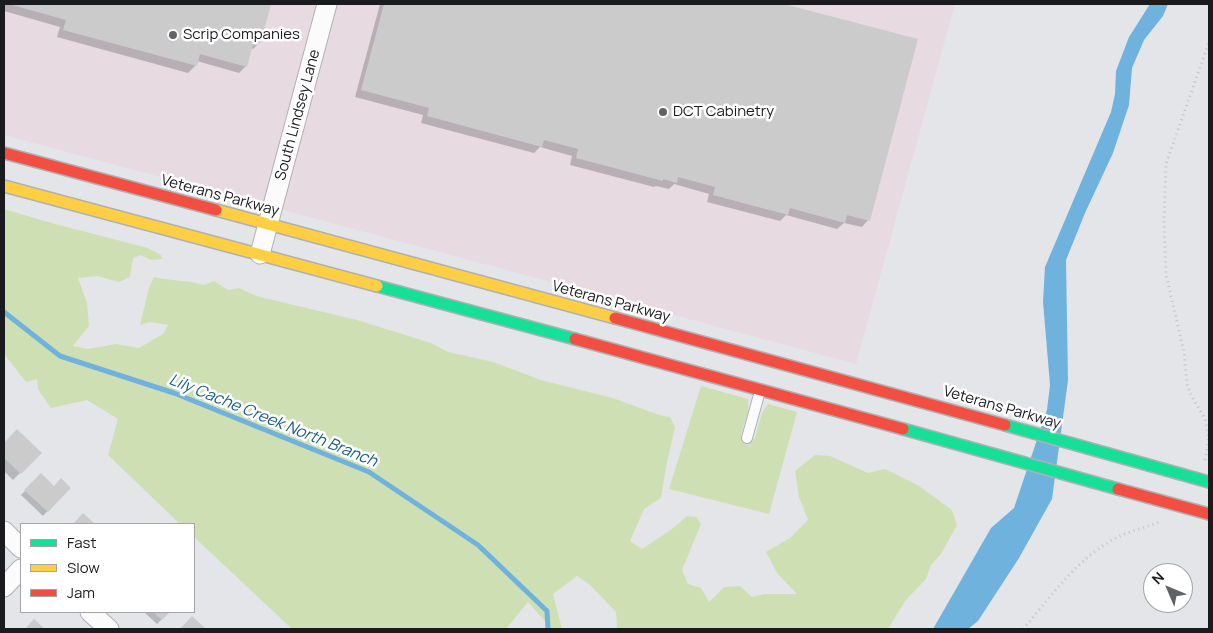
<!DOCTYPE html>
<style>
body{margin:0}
#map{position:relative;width:1213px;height:633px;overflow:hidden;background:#e3e5e9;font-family:Manrope,sans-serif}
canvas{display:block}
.frame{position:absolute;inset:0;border:5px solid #1a1b1e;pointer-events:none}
.legend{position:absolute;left:20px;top:523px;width:175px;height:90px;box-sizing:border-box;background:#fff;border:1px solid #a3a4a5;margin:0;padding:6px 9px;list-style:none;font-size:15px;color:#1a1b1e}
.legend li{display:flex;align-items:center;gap:10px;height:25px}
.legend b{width:25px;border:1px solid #a3a4a5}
.north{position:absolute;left:1143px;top:563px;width:50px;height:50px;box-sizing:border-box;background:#fff;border:1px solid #a3a4a5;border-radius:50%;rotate:315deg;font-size:14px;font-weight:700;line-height:20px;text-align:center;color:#1a1b1e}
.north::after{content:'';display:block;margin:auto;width:18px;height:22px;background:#606265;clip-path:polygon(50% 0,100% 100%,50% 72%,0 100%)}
</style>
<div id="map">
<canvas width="1213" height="633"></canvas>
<div class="frame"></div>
<ul class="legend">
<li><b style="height:6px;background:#16e098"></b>Fast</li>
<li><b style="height:6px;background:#ffcf43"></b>Slow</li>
<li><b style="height:6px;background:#f24e42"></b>Jam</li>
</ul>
<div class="north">N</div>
</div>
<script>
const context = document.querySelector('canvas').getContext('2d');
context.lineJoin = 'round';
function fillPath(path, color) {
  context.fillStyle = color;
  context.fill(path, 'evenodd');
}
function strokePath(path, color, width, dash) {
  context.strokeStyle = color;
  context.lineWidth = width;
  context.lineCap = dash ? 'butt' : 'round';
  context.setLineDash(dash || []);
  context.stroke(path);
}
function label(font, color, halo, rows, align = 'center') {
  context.font = font + ' Manrope,sans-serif';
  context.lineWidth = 5;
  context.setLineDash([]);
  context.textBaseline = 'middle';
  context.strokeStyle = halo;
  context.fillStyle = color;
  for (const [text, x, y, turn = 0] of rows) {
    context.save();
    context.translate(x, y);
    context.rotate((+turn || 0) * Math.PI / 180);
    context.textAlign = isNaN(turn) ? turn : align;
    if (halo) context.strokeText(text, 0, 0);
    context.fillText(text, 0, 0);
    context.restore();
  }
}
const industrial = new Path2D(`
 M 4,4 L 955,4 L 856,364 L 4,135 Z`);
const green = new Path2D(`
 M 4,209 L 55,224 L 148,248 L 161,255 L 162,259 L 151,260 L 141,255 L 133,258 L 130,277 L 119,282 L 97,276 L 78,278 L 87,303 L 89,326 L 73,346 L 88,349 L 116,344 L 139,348 L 163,334 L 168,325 L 150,322 L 140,325 L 149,288 L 154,277 C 171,281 188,280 204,285 L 214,281 L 228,290 L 239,288 L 256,296 L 357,320 L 431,343 L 448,352 L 493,362 L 541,380 L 613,398 L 659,415 L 670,417 L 675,427 L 666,467 L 661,498 L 644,509 L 630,541 L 642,549 L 672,529 L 687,516 L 696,517 L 701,524 L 682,570 L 688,584 L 701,588 L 709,602 L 724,587 L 740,586 L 752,597 L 764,594 L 797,594 L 777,573 L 766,552 L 790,538 L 808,520 L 799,497 L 795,471 L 815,455 L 830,456 L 868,473 L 885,469 L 919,486 L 952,510 L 957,525 L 941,554 L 931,565 L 926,579 L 905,601 L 888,629 L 617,629 L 616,612 L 590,585 L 577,576 L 553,594 L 562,629 L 552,629 L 528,602 L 506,629 L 292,629 L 194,537 L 194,524 L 180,524 L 108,455 L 118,419 L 87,400 L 51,408 L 38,389 L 37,379 L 26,382 L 4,354 Z
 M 701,386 L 748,399 L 748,411 L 741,435 L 743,440 L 749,441 L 755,438 L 762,413 L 768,404 L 797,412 L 769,514 L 669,489 Z`);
const water = new Path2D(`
 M 1150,4 L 1168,4 L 1163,16 L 1144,40 L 1132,68 L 1129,105 L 1113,153 L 1085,213 L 1066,260 L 1068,380 L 1052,499 L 1019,558 L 978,621 L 968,629 L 933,629 L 991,528 L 1014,508 L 1047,410 L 1050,385 L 1043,302 L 1045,267 L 1111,112 L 1115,94 L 1116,71 L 1129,37 Z`);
const shadow = new Path2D(`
 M 4,4 L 270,4 L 260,42 L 253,49 L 251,48 L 246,66 L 239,73 L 197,61 L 195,66 L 188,73 L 57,37 L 60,27 L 4,11 Z
 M 380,4 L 779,4 L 917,40 L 868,220 L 862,227 L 844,223 L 837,229 L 786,215 L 780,221 L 707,202 L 709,194 L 674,184 L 669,189 L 656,186 L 654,187 L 570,165 L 572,156 L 540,147 L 534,153 L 421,123 L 423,115 L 355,97 Z
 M 17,431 L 40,453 L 13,480 L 4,471 L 4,444 Z
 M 41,475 L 54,487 L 69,488 L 43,516 L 21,495 Z
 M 144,612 L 169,612 L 157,624 Z`);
const stream = new Path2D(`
 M 4,312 L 60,356 L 174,393 L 369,472 L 478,545 L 547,611 L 548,629`);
const building = new Path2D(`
 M 9,4 L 271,4 L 261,42 L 254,41 L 247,67 L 200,54 L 197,66 L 63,30 L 66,20 Z
 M 384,4 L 784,4 L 918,39 L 870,221 L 847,215 L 845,223 L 790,208 L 788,215 L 713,195 L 715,187 L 678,177 L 677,183 L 663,179 L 663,181 L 576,158 L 578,149 L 544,140 L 542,147 L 427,116 L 429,108 L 361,90 Z
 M 17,429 L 42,453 L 21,474 L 4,458 L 4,443 Z
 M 41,473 L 54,486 L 61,478 L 71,488 L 48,512 L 24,490 Z
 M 83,513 L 95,524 L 73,524 Z
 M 153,612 L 170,612 L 162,620 Z
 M 192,616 L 206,629 L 180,629 Z
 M 34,619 L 45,629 L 25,629 Z`);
const path = new Path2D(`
 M 1205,460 L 1209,438 L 1205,419 L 1190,393 L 1187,384 L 1184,352 L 1166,275 L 1164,222 L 1166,164 L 1209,42
 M 1023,629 C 1051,597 1077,558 1116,538 C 1129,531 1145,528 1159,522`);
const lane = new Path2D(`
 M 747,438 L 760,391`);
const street = new Path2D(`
 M 260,254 L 327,4
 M 4,531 L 21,548
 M 4,587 L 21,569
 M 90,612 L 109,629`);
const fast = new Path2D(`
 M 377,286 L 575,339
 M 1005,425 L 1209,482
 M 903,429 L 1118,489`);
const slow = new Path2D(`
 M 4,186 L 377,286
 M 216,210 L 615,318`);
const jam = new Path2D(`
 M 4,153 L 216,210
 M 615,318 L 1005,425
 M 575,339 L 903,429
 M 1118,489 L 1209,514`);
const markers = [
 [173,35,5,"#606265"],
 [663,112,5,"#606265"]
];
const poiNames = [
 ["Scrip Companies",183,35],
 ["DCT Cabinetry",673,112]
];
const streetNames = [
 ["South Lindsey Lane",298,115,-75],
 ["Veterans Parkway",220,196,15],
 ["Veterans Parkway",611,302,15],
 ["Veterans Parkway",1002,408,16]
];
const waterNames = [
 ["Lily Cache Creek North Branch",273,421,22]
];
fillPath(industrial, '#e7dbe1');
fillPath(green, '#cee0b3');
fillPath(water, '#70b2de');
fillPath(shadow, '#0003');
strokePath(stream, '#70b2de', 5);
fillPath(building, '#cbcbcc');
strokePath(lane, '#afb0b4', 12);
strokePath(street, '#afb0b4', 21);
strokePath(fast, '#afb0b4', 14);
strokePath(slow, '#afb0b4', 14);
strokePath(jam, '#afb0b4', 14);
strokePath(path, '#c3c4c5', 3, [1, 4]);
strokePath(lane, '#fbfbfc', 10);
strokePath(street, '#fbfbfc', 19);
strokePath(fast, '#16e098', 11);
strokePath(slow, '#ffcf43', 11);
strokePath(jam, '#f24e42', 11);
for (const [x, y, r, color] of markers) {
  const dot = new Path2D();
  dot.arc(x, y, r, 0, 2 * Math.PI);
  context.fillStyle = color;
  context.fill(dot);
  strokePath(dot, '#fff', 2);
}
label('15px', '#1a1b1e', '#fff', poiNames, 'left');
label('15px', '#1a1b1e', '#fff', streetNames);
label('italic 16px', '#1a5d87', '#fff', waterNames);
</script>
